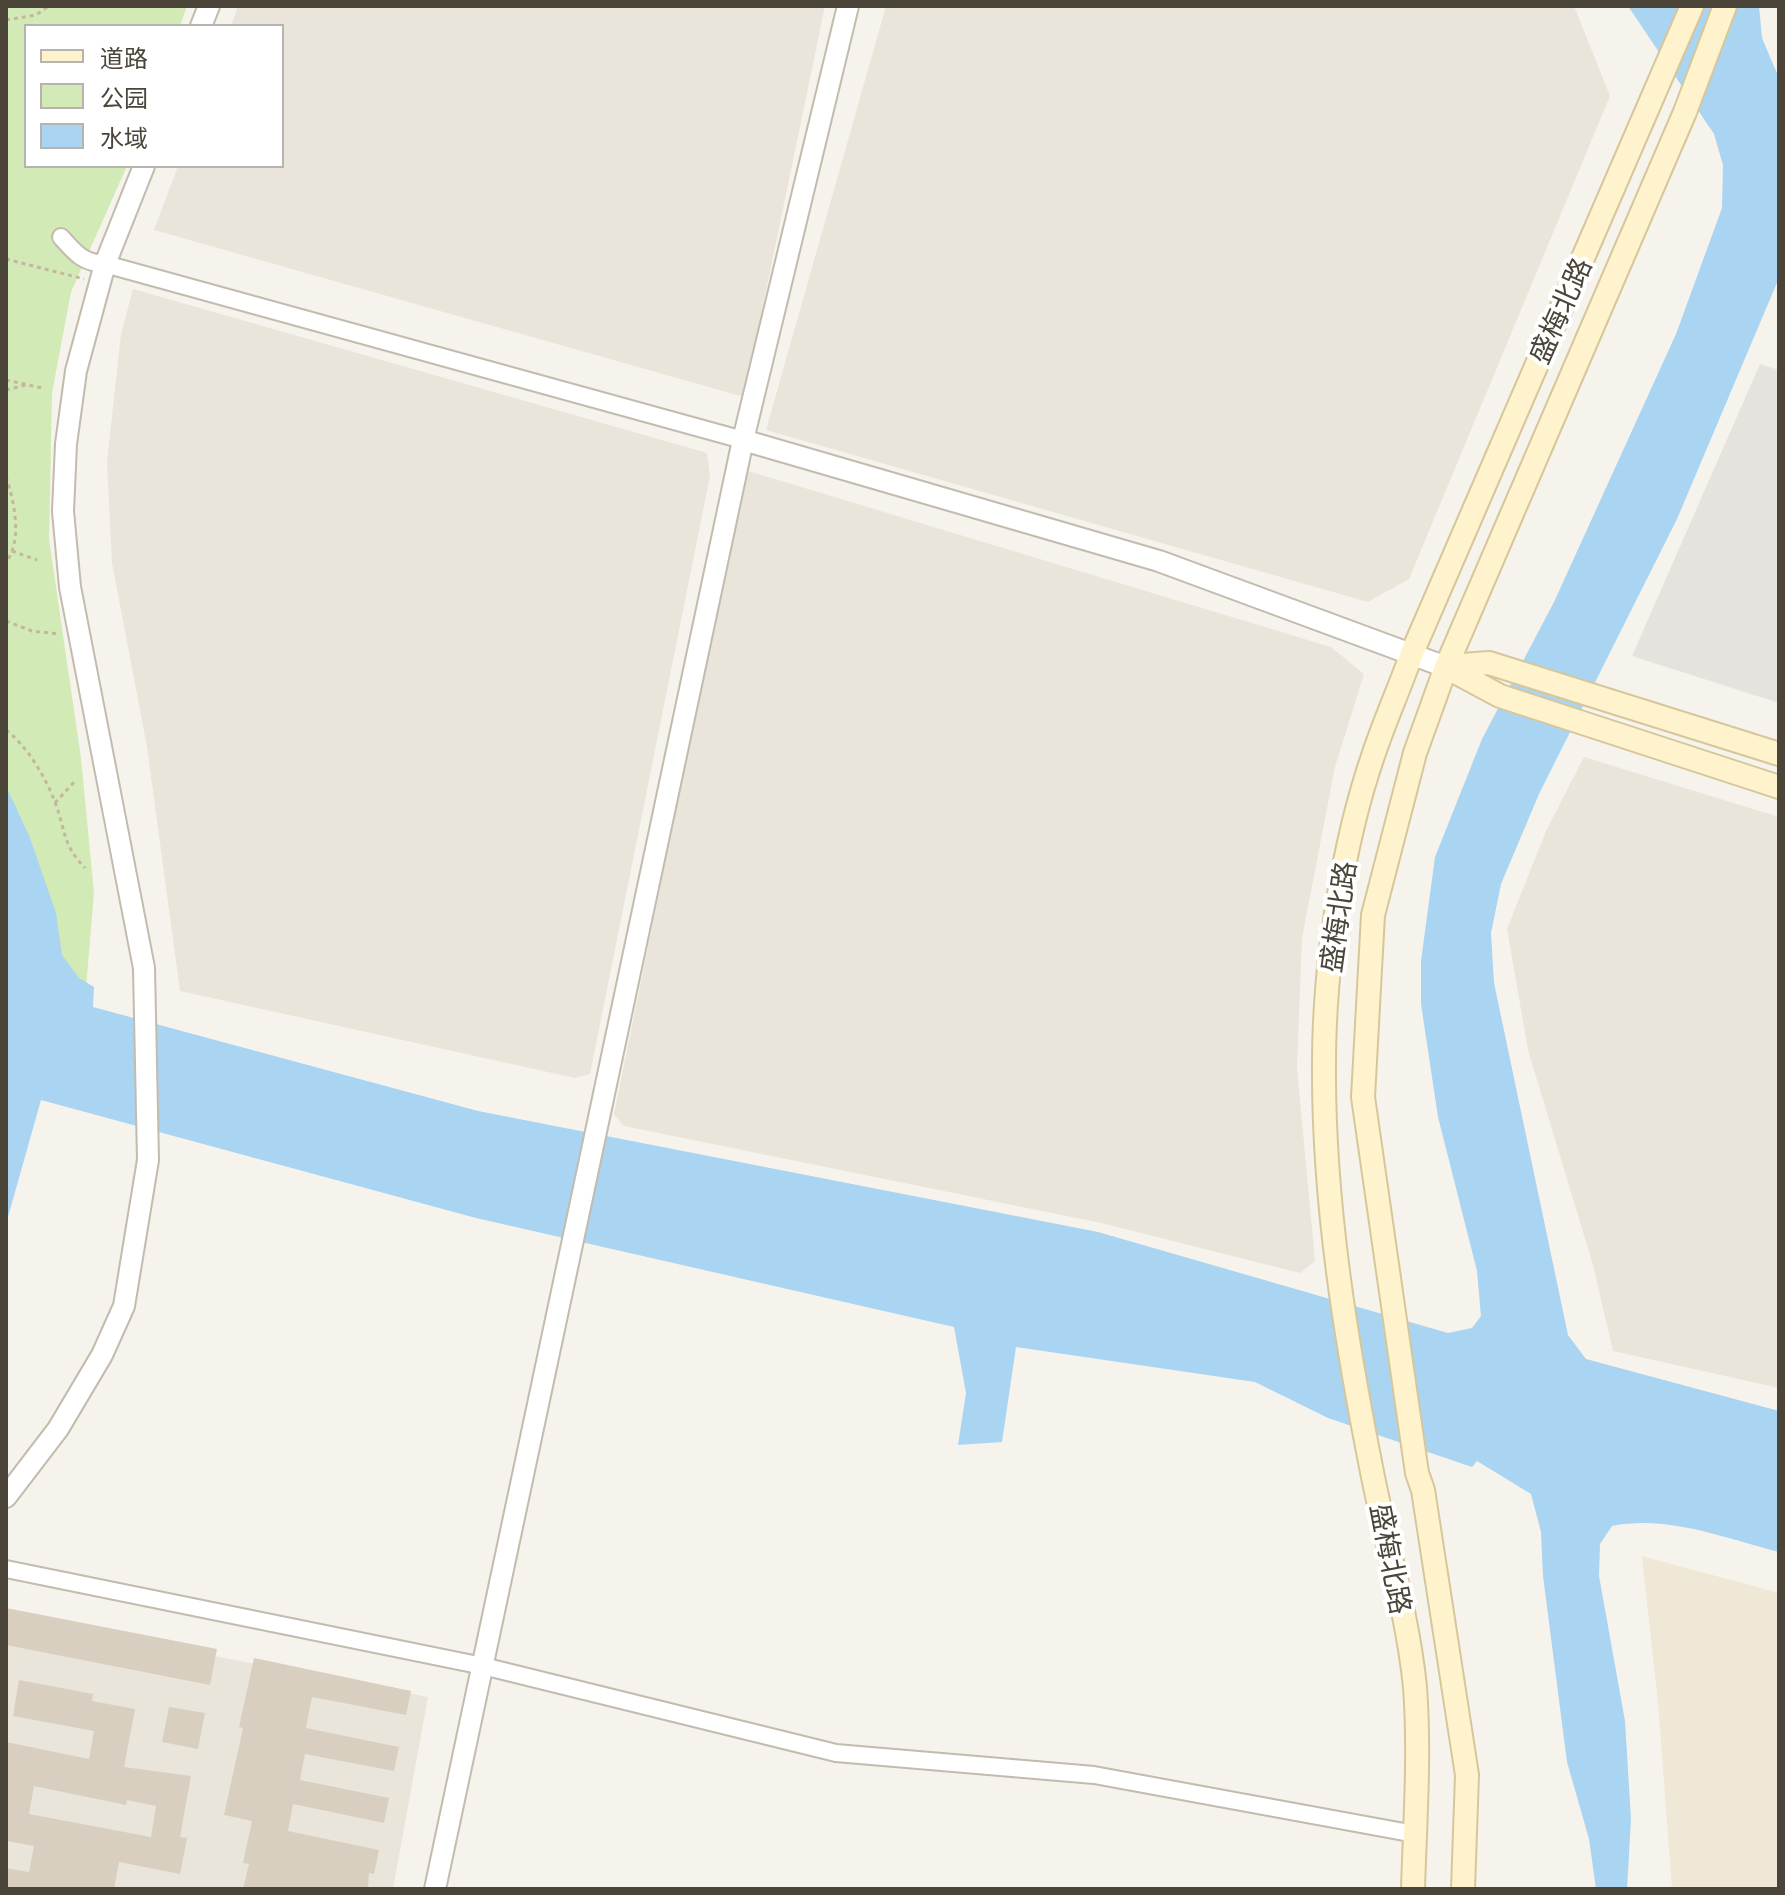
<!DOCTYPE html>
<meta charset="utf-8">
<style>
body{margin:0}
#map{position:relative;width:1785px;height:1895px;overflow:hidden;background:#f6f3ec;font-family:Lato,"Noto Sans SC",sans-serif}
canvas{display:block}
.frame{position:absolute;inset:0;border:8px solid #4b4439;pointer-events:none}
.legend{position:absolute;left:24px;top:24px;width:260px;height:144px;box-sizing:border-box;background:#fff;border:2px solid #b7b4b0;margin:0;padding:10px 14px;list-style:none;font-size:24px;color:#4b4439}
.legend li{display:flex;align-items:center;gap:16px;height:40px}
.legend b{width:40px;border:2px solid #b7b4b0}
</style>
<div id="map">
<canvas width="1785" height="1895"></canvas>
<div class="frame"></div>
<ul class="legend">
<li><b style="height:10px;background:#fff3cd"></b>道路</li>
<li><b style="height:22px;background:#d2eab5"></b>公园</li>
<li><b style="height:22px;background:#a9d4f2"></b>水域</li>
</ul>
</div>
<script>
const context = document.querySelector('canvas').getContext('2d');
context.lineJoin = 'round';
function fillPath(path, color) {
  context.fillStyle = color;
  context.fill(path, 'evenodd');
}
function strokePath(path, color, width, dash) {
  context.strokeStyle = color;
  context.lineWidth = width;
  context.lineCap = dash ? 'butt' : 'round';
  context.setLineDash(dash || []);
  context.stroke(path);
}
function label(font, color, halo, rows, align = 'center') {
  context.font = font + ' Lato,"Noto Sans SC",sans-serif';
  context.lineWidth = 8;
  context.setLineDash([]);
  context.textBaseline = 'middle';
  context.strokeStyle = halo;
  context.fillStyle = color;
  for (const [text, x, y, turn = 0] of rows) {
    context.save();
    context.translate(x, y);
    context.rotate((+turn || 0) * Math.PI / 180);
    context.textAlign = isNaN(turn) ? turn : align;
    if (halo) context.strokeText(text, 0, 0);
    context.fillText(text, 0, 0);
    context.restore();
  }
}
const residential = new Path2D(`
 M 238,6 L 825,6 L 744,397 L 154,230 L 178,166 L 282,166 L 282,26 L 231,26 Z
 M 886,6 L 1574,6 L 1610,96 L 1409,579 L 1368,602 L 766,430 Z
 M 133,289 L 707,453 L 710,476 L 590,1074 L 575,1078 L 180,991 L 147,747 L 112,563 L 107,462 L 121,334 Z
 M 745,470 L 1331,647 L 1364,674 L 1335,767 L 1302,938 L 1297,1068 L 1315,1261 L 1300,1273 L 1101,1223 L 624,1126 L 614,1114 Z
 M 1584,757 L 1779,817 L 1779,1388 L 1613,1351 L 1593,1265 L 1528,1050 L 1507,929 L 1546,831 Z
 M 6,1616 L 428,1697 L 393,1889 L 6,1889 Z`);
const industrial = new Path2D(`
 M 1760,364 L 1779,370 L 1779,703 L 1632,656 Z`);
const education = new Path2D(`
 M 1642,1556 L 1779,1593 L 1779,1889 L 1672,1889 L 1658,1703 Z`);
const green = new Path2D(`
 M 6,6 L 187,6 L 180,26 L 26,26 L 26,166 L 127,166 L 71,292 L 52,393 L 49,539 L 81,758 L 94,893 L 86,988 L 6,1004 Z`);
const water = new Path2D(`
 M 1628,6 L 1759,6 L 1762,38 L 1779,78 L 1779,278 L 1677,519 L 1539,794 L 1501,884 L 1491,933 L 1494,983 L 1568,1335 L 1586,1359 L 1779,1411 L 1779,1552 C 1723,1538 1669,1515 1612,1526 L 1600,1544 L 1599,1576 L 1625,1721 L 1631,1819 L 1627,1889 L 1596,1889 L 1589,1839 L 1567,1762 L 1543,1576 L 1541,1532 L 1531,1494 L 1477,1461 L 1472,1467 L 1328,1418 L 1255,1382 L 1016,1347 L 1002,1442 L 958,1445 L 966,1393 L 954,1327 L 476,1218 L 41,1100 L 6,1224 L 6,786 L 30,838 L 56,913 L 62,955 L 79,978 L 94,987 L 93,1007 L 478,1111 L 1098,1232 L 1448,1333 L 1472,1328 L 1481,1316 L 1477,1271 L 1438,1117 L 1421,1004 L 1421,961 L 1435,857 L 1482,739 L 1554,602 L 1676,334 L 1722,208 L 1723,165 L 1714,134 Z`);
const building = new Path2D(`
 M 6,1608 L 217,1649 L 210,1685 L 6,1645 Z
 M 254,1658 L 411,1691 L 406,1715 L 312,1697 L 306,1728 L 399,1747 L 394,1771 L 305,1754 L 300,1780 L 389,1798 L 384,1823 L 293,1804 L 288,1831 L 379,1850 L 374,1874 L 369,1873 L 368,1889 L 243,1889 L 249,1864 L 243,1863 L 252,1821 L 224,1815 L 243,1728 L 239,1727 Z
 M 19,1680 L 93,1694 L 92,1701 L 135,1709 L 124,1767 L 191,1776 L 180,1837 L 187,1838 L 180,1874 L 119,1862 L 114,1889 L 6,1889 L 6,1868 L 29,1872 L 34,1846 L 6,1841 L 6,1742 L 89,1759 L 94,1731 L 13,1716 ZM 34,1786 L 126,1805 L 127,1800 L 156,1806 L 151,1837 L 29,1814 Z
 M 169,1707 L 205,1713 L 198,1749 L 162,1742 Z`);
const path = new Path2D(`
 M 6,20 L 36,15 L 49,6
 M 6,259 L 84,279
 M 6,380 L 42,388
 M 6,390 L 26,385
 M 6,477 C 14,500 23,541 6,562
 M 12,551 L 37,560
 M 6,621 L 32,631 L 60,634
 M 6,730 C 27,746 45,776 55,802 C 66,831 62,844 85,868
 M 55,803 L 75,781`);
const minor = new Path2D(`
 M 61,237 C 75,253 83,263 105,264 L 743,440
 M 6,1569 L 483,1666 L 836,1753 L 1094,1775 L 1415,1834`);
const tertiary = new Path2D(`
 M 201,26 L 209,6
 M 743,440 L 1159,561 L 1446,667
 M 6,1497 L 58,1429 L 102,1355 L 124,1306 L 148,1160 L 144,968 L 70,587 L 63,511 L 66,444 L 76,371 L 105,264 L 144,166
 M 435,1889 L 743,440 L 848,6`);
const secondary = new Path2D(`
 M 1448,666 L 1489,663 L 1779,754
 M 1446,667 L 1500,696 L 1779,787
 M 1413,1889 C 1415,1822 1420,1754 1415,1687 C 1408,1617 1387,1546 1373,1477 C 1346,1342 1323,1202 1324,1064 C 1324,966 1342,845 1374,753 C 1385,720 1400,687 1412,653 L 1692,6
 M 1463,1889 L 1467,1775 L 1423,1490 L 1417,1473 L 1363,1097 L 1373,915 L 1415,753 L 1446,667 L 1685,112 L 1725,6`);
const streetNames = [
 ["盛梅北路",1561,311,-66],
 ["盛梅北路",1339,917,-82],
 ["盛梅北路",1390,1559,79]
];
fillPath(residential, '#eae5da');
fillPath(industrial, '#e6e2dd');
fillPath(education, '#efe8d6');
fillPath(green, '#d2eab5');
fillPath(water, '#a9d4f2');
fillPath(building, '#d8cfc1');
strokePath(minor, '#c2bbae', 20);
strokePath(tertiary, '#c2bbae', 24);
strokePath(secondary, '#d6c79b', 26);
strokePath(path, '#c4b79f', 3, [4, 4]);
strokePath(minor, '#fff', 16);
strokePath(tertiary, '#fff', 20);
strokePath(secondary, '#fff3cd', 22);
label('28px', '#4b4439', '#fff', streetNames);
</script>
